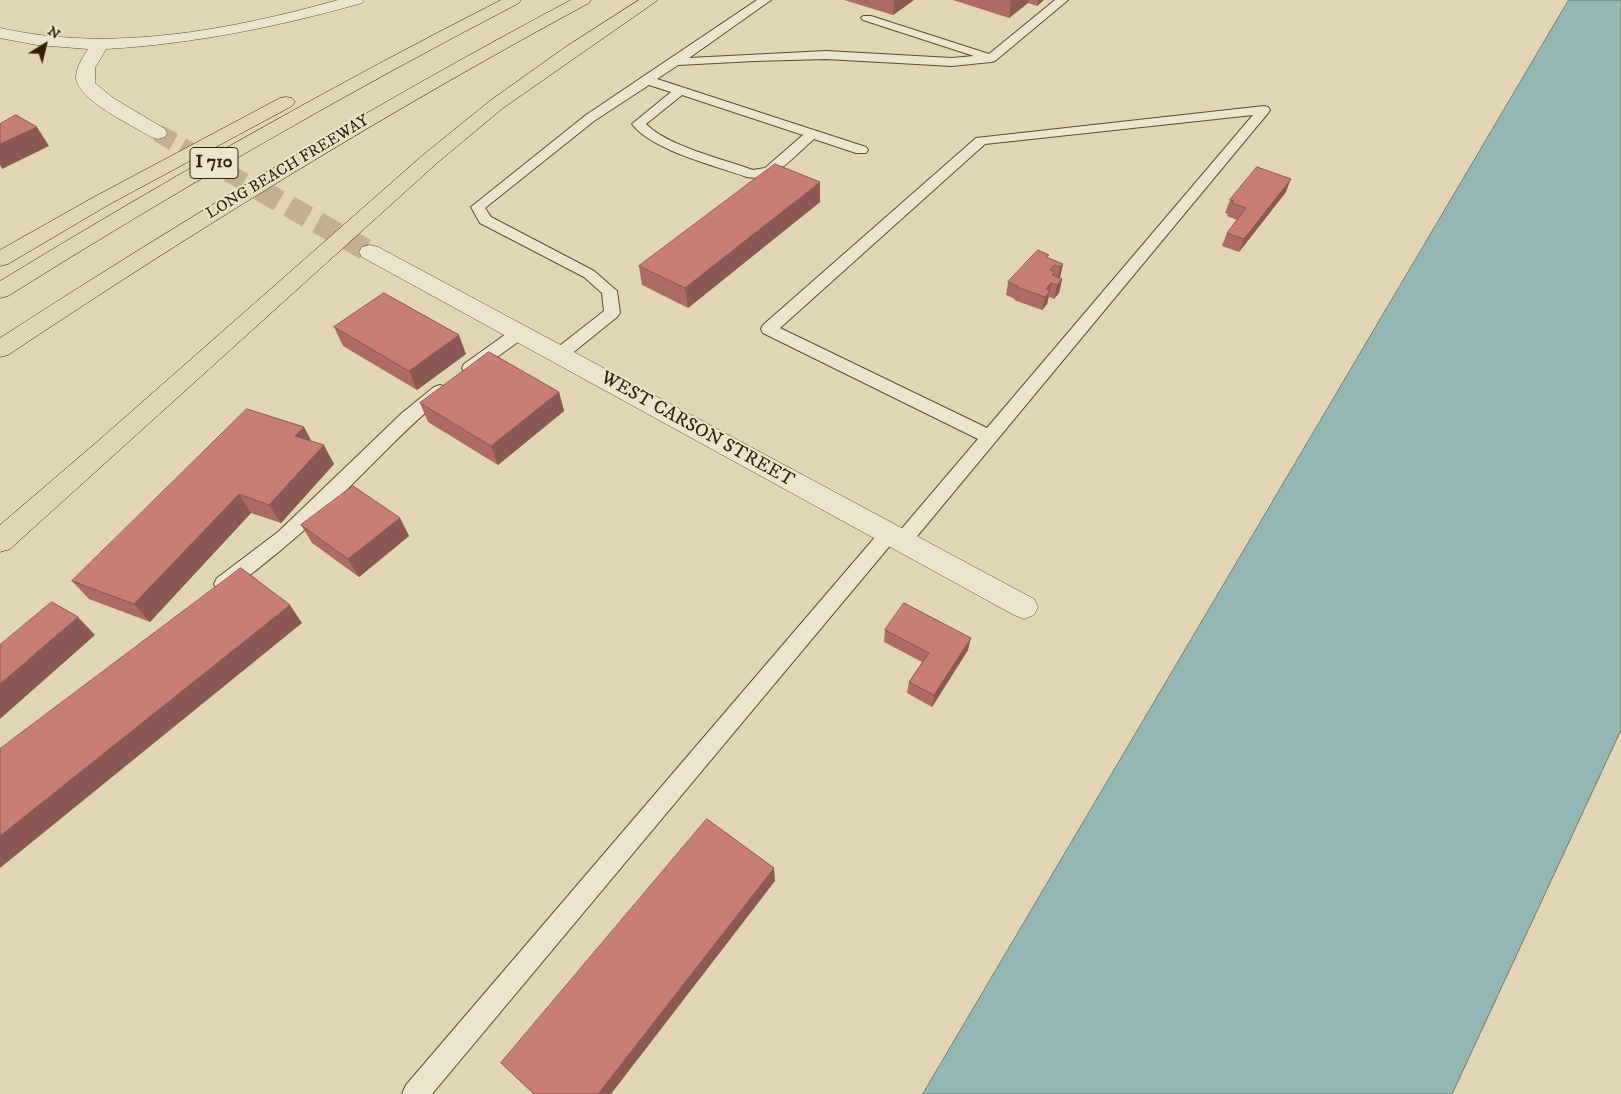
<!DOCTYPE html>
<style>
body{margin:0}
#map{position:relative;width:1621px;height:1094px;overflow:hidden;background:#e1d5b5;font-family:"IM FELL DW Pica",serif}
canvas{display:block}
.north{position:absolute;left:20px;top:20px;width:50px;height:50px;-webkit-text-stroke:4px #ece4cf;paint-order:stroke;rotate:36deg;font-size:14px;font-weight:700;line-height:20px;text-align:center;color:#362005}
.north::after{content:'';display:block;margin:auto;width:18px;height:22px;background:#362005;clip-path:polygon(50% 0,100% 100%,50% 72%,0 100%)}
</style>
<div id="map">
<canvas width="1621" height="1094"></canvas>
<div class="north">N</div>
</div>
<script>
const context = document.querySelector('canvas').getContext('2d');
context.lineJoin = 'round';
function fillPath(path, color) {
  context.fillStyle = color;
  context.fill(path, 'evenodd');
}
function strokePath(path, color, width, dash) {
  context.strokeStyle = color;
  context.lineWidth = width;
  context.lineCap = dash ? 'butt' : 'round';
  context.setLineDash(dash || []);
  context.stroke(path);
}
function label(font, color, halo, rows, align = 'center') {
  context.font = font + ' "IM FELL DW Pica",serif';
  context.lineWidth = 4;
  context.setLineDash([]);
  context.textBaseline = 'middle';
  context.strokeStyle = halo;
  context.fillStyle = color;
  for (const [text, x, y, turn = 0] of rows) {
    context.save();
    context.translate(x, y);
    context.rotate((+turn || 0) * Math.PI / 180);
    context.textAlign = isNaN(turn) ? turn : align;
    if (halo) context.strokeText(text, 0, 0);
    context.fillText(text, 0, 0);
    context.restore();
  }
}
const water = new Path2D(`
 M 1569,0 L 1621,0 L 1621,730 L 1452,1094 L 923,1094 Z`);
const streetTunnelFar1 = new Path2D(`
 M 158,133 L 262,192`);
const streetTunnel = new Path2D(`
 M 260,190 L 370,252`);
const lane = new Path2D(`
 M 757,0 L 771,0 L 689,58 L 826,51 L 952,58 L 974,56 L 863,20 L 861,18 L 863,16 L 871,16 L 989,54 L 1055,0 L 1068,0 L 995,61 L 991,62 L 952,66 L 826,59 L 754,61 L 678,65 L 657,79 L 866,147 L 868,150 L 866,153 L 856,153 L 814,139 C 796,154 774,183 747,177 C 716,166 651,150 632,124 L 671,92 L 649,85 L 594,121 L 485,208 L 491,217 L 594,271 L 617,291 L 620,313 L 617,317 L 565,359 L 559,360 L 553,359 L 551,355 L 553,351 L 604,311 L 602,293 L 584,277 L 480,223 L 471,207 L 586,115 ZM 682,95 L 803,135 L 765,168 L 753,170 C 723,159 667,146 646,124 Z
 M 1264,106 L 1268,107 L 1270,110 L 1268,113 L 909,546 L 902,548 L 895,546 L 893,542 L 432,1094 L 402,1094 L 406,1085 L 882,529 L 889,527 L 896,529 L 898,533 L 978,439 L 763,333 L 761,329 L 763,325 L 976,138 ZM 1253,115 L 987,428 L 780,328 L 985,144 Z
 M 519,328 L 525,329 L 527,333 L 525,337 L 476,372 L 470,374 L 464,372 L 462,368 L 464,364 L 513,329 Z
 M 440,385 L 446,387 L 448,391 L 446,395 C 403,430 367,471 327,509 C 297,538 264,564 231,590 L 224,592 L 217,590 L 214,584 L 217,578 L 278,532 L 402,413 L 434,387 Z`);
const street = new Path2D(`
 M 338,0 L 364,0 L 362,3 C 277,27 193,44 106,49 L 95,68 L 95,83 L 113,98 L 165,129 L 167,133 L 165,137 L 158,139 L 151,137 C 134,126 77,100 76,78 C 76,67 83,57 88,49 L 37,45 L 0,38 L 0,28 C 111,53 230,30 338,0 Z
 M 370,245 L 378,247 L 1034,599 L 1038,607 L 1034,615 L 1024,619 L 1014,615 L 362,257 L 359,252 L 362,247 Z`);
const highway = new Path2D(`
 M 501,0 L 521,0 L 519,3 C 344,94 174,192 8,296 L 0,298 L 0,281 C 164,181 330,87 501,0 Z
 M 571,0 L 591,0 L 589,3 C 389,111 197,229 8,355 L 0,357 L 0,338 C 186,218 375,104 571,0 Z
 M 639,0 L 658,0 L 503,108 L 437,163 L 10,549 L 0,552 L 0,525 L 98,441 L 423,155 L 491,100 L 567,46 Z
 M 286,97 L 292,98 L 295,102 L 292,106 L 108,205 L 8,264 L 0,266 L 0,250 L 94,197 L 280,98 Z`);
const wall = new Path2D(`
 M 844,0 L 914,0 L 893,15 Z
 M 953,0 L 1044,0 L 1037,6 L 1028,3 L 1009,18 Z
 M 1286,192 L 1239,252 L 1222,246 L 1227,233 L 1237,220 L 1227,216 L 1228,214 L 1225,213 L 1230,200 Z
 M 820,202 L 688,308 L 642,285 L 639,266 Z
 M 1048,258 L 1063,264 L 1059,278 L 1062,279 L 1059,293 L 1054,299 L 1049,297 L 1047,304 L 1042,310 L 1014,300 L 1015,299 L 1006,295 L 1008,282 Z
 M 334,327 L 466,354 L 417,390 L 343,346 Z
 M 559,392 L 564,411 L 498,465 L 428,422 L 420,403 Z
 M 312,441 L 334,464 L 281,523 L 251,513 L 150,622 L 89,599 L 72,581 Z
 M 400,518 L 409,536 L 359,577 L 312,543 L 301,525 Z
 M 885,630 L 968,650 L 932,707 L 907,693 L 909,682 L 922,662 L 884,642 Z`);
const shadedWall = new Path2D(`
 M 894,0 L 914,0 L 893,15 Z
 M 1011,0 L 1028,0 L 1028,3 L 1009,18 Z
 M 1038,0 L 1044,0 L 1037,6 Z
 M 37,127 L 49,146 L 2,169 L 0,165 L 0,144 Z
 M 1291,179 L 1286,192 L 1239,252 L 1244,239 Z
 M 820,182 L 820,202 L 688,308 L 685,288 Z
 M 1063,264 L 1060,278 L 1057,281 L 1060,267 Z
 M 1055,272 L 1052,284 L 1051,283 L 1047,304 L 1042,310 L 1045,297 L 1046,289 L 1052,275 Z
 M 1062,279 L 1059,293 L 1054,299 L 1057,285 Z
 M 459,335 L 466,354 L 417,390 L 409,371 Z
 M 559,392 L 564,411 L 498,465 L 491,446 Z
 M 304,427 L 314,446 L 295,436 Z
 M 324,445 L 334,464 L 281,523 L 269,505 Z
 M 239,494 L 251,513 L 150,622 L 134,604 Z
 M 400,518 L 409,536 L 359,577 L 348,559 Z
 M 290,605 L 302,623 L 0,868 L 0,836 Z
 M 78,617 L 95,635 L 0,719 L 0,684 Z
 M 971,638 L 968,650 L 932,707 L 934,695 Z
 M 774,868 L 775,881 L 611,1094 L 598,1094 Z`);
const building = new Path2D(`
 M 16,115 L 37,127 L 0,144 L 0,124 Z
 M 775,164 L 820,182 L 685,288 L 639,266 Z
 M 1257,167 L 1291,179 L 1244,239 L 1227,233 L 1246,208 L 1232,203 L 1234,201 L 1230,200 Z
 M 1038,250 L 1049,255 L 1046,257 L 1063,264 L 1060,267 L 1054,265 L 1050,270 L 1055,272 L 1052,275 L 1062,279 L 1057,285 L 1051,283 L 1046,289 L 1050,291 L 1045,297 L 1017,287 L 1018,286 L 1008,282 Z
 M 384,293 L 459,335 L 409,371 L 334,327 Z
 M 489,352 L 559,392 L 491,446 L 420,403 Z
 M 247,409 L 304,427 L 295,436 L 324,445 L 269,505 L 239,494 L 134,604 L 72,581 Z
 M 353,486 L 400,518 L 348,559 L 301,525 Z
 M 241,568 L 290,605 L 0,836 L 0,749 Z
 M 52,602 L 78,617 L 0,684 L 0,645 Z
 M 904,603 L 971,638 L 934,695 L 909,682 L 929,653 L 885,630 Z
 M 707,819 L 774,868 L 598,1094 L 534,1094 L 501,1063 Z`);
const farStreetnames = [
 ["LONG BEACH FREEWAY",288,168,-31]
];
const shields = [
 [214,163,48]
];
const shieldNames = [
 ["I 710",214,163]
];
const streetNames = [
 ["WEST CARSON STREET",697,430,29]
];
fillPath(water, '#95b7b4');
strokePath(water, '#6f7b6e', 1);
strokePath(streetTunnelFar1, '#bfb192', 18, [18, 9]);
strokePath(streetTunnel, '#bfb192', 22, [22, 11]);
strokePath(lane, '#614d31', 2);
strokePath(street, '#614d31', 1);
strokePath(highway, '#362005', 1);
fillPath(lane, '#ece4cf');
fillPath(street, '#ece4cf');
fillPath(highway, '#e1d5b5');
fillPath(wall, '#ac6c65');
fillPath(shadedWall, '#8c5853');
fillPath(building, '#c87d76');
strokePath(building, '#8c5853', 1);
label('16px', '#362005', '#ece4cf', farStreetnames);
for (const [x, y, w] of shields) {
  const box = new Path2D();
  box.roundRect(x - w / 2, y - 15.5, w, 31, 4);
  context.fillStyle = '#ece4cf';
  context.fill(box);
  strokePath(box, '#362005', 1);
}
label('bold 18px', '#362005', null, shieldNames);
label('19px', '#362005', '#ece4cf', streetNames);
</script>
